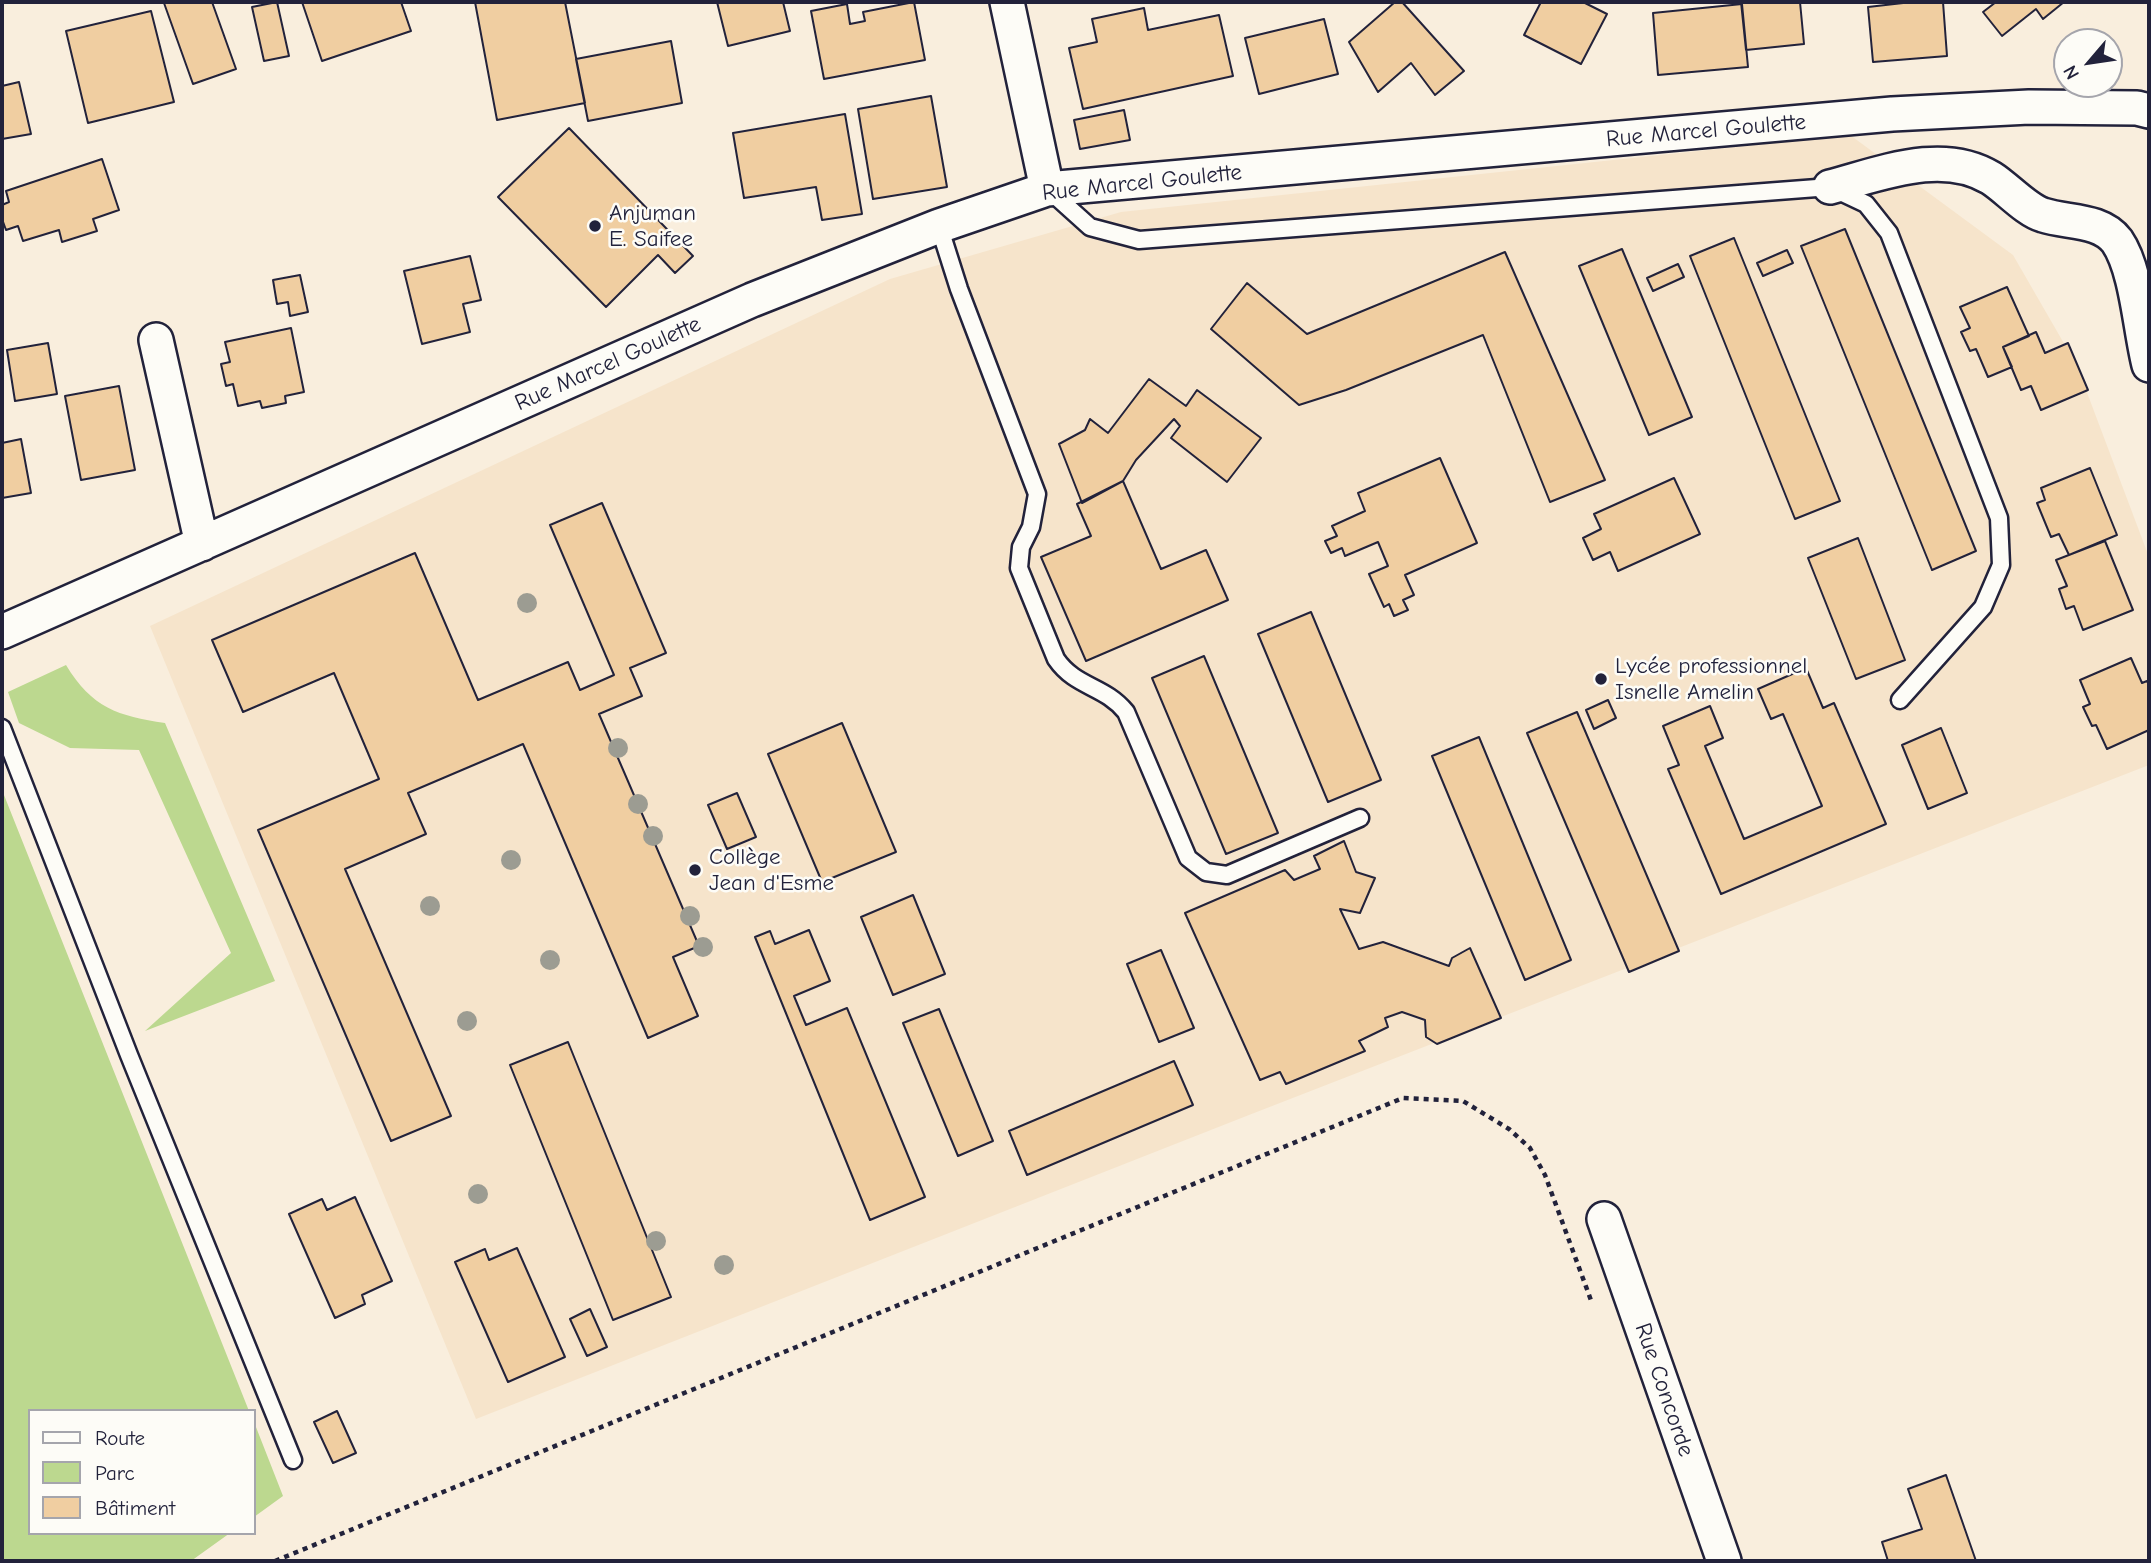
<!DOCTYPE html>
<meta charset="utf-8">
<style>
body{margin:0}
#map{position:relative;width:2151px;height:1563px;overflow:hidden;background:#f9eedd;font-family:"Comic Neue",sans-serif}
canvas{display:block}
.frame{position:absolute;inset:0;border:4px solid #22223b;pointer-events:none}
.legend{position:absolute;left:28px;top:1409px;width:228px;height:126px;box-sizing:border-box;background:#fdfcf7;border:2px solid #a5a5ac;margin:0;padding:9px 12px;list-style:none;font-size:21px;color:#22223b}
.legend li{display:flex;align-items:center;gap:14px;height:35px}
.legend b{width:35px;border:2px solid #a5a5ac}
.north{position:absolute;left:2053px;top:28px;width:70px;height:70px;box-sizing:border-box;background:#fdfcf7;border:2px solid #a5a5ac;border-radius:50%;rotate:241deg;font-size:19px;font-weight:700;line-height:28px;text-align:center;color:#22223b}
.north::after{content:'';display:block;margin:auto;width:24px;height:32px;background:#22223b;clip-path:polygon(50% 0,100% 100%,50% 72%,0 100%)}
</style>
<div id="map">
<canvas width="2151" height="1563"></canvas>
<div class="frame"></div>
<ul class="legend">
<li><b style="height:9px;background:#fdfcf7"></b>Route</li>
<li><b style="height:19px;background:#bcd88f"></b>Parc</li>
<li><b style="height:19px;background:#f0cea1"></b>Bâtiment</li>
</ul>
<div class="north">N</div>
</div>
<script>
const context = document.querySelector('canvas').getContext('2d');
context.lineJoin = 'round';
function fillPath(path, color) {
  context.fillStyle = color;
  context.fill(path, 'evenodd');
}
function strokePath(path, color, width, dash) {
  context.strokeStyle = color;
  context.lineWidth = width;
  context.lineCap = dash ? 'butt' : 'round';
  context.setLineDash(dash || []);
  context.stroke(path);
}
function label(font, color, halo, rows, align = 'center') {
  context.font = font + ' "Comic Neue",sans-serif';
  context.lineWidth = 5;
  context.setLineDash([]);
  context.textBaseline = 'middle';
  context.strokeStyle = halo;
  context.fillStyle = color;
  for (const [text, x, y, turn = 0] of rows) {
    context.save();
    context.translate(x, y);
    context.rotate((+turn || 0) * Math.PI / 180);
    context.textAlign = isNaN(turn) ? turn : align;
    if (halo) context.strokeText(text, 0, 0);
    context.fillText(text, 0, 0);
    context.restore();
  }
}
const built = new Path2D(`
 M 1850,135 L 2013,255 L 2077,366 L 2149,557 L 2149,765 L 1249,1115 L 476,1419 L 150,626 L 890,279 L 1121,212 Z`);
const green = new Path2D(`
 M 66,665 C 92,708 118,716 165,723 L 275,981 L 145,1031 L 231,953 L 139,750 L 70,748 L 19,723 L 8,692 Z
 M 2,790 L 249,1411 L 30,1411 L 30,1533 L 230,1533 L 191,1561 L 2,1561 Z
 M 254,1422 L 283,1496 L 254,1517 Z`);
const building = new Path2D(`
 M 167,2 L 212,2 L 236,69 L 193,84 L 164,3 Z
 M 277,2 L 289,56 L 264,61 L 252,7 Z
 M 302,2 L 401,2 L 411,31 L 322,61 Z
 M 475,2 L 565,2 L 585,103 L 497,120 Z
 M 717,2 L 783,2 L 790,31 L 728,46 Z
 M 914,2 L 925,60 L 824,79 L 811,11 L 847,4 L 850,24 L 865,21 L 863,12 Z
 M 1395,2 L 1402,2 L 1464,71 L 1435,95 L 1411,63 L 1378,92 L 1349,42 Z
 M 1541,2 L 1583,2 L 1607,14 L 1581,64 L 1524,35 Z
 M 1741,2 L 1800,2 L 1804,44 L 1746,50 Z
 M 1912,2 L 1943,2 L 1947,56 L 1873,62 L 1868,7 Z
 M 1996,2 L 2064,2 L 2043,19 L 2036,9 L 2002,36 L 1983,12 Z
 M 1742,4 L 1748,67 L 1658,75 L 1653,13 Z
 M 1144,8 L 1148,30 L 1219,15 L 1233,76 L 1083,109 L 1069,48 L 1097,42 L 1092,19 Z
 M 151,11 L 174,102 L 88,123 L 66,31 Z
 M 1324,19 L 1338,74 L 1259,94 L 1245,38 Z
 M 671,41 L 682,103 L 588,121 L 576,59 Z
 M 19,82 L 31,134 L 2,139 L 2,86 Z
 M 931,96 L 947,187 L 873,199 L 858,109 Z
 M 1124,110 L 1130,140 L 1080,149 L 1074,120 Z
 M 845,114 L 862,214 L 822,220 L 816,187 L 744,198 L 733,133 Z
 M 569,128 L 693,256 L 675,273 L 658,255 L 606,307 L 498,197 Z
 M 102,159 L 119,210 L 93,219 L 97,231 L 62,242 L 59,230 L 23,241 L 18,226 L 6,230 L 2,219 L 2,205 L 9,202 L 6,191 Z
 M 1845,229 L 1976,551 L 1932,570 L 1801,246 Z
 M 1734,238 L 1840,501 L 1795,519 L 1690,256 Z
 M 1622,249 L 1692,417 L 1649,435 L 1579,266 Z
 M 1787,250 L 1793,263 L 1763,276 L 1757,263 Z
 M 1505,252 L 1605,480 L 1550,502 L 1483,335 L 1346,390 L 1299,405 L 1211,329 L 1247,283 L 1307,334 Z
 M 470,256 L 481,300 L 463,304 L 470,332 L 422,344 L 404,271 Z
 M 1678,264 L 1684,277 L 1653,291 L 1647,278 Z
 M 300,275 L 308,312 L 290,316 L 288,302 L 277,304 L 273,280 Z
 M 2007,287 L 2029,336 L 2003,347 L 2012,367 L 1988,377 L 1976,349 L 1970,351 L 1961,332 L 1970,328 L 1960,307 Z
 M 291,328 L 304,392 L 285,396 L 286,403 L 262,408 L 260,401 L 238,406 L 233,384 L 226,386 L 221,364 L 230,362 L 225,342 Z
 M 2036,332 L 2045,353 L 2068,343 L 2088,390 L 2041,410 L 2031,386 L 2021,390 L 2003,347 Z
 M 48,343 L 57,394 L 15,401 L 7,350 Z
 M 1149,379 L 1186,406 L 1197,390 L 1261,438 L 1227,482 L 1171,438 L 1180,426 L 1174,419 L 1136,460 L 1123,481 L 1082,503 L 1059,444 L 1085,430 L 1090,419 L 1108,433 Z
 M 119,386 L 135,470 L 81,480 L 65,396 Z
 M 21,439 L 31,493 L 2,498 L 2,443 Z
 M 1440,458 L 1477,543 L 1405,575 L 1414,595 L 1403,600 L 1408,610 L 1394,616 L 1389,604 L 1384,607 L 1369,574 L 1388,566 L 1378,542 L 1345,556 L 1342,548 L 1331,553 L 1325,541 L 1337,536 L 1332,526 L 1365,511 L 1358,493 Z
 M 2090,468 L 2117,535 L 2069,555 L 2059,534 L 2051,537 L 2037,503 L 2045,500 L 2041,488 Z
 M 1674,478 L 1700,534 L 1618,571 L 1610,552 L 1593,560 L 1583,538 L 1601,529 L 1594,514 Z
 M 1123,481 L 1161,569 L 1206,550 L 1228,600 L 1086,661 L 1041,557 L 1091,536 L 1077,504 Z
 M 602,503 L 666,653 L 630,668 L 642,696 L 599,714 L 699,946 L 673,957 L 698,1016 L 648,1038 L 523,744 L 408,793 L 426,834 L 345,869 L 451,1116 L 391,1141 L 258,830 L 379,779 L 334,673 L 243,712 L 212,640 L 415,553 L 478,700 L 568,662 L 580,690 L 614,675 L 550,525 Z
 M 1858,538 L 1905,660 L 1856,679 L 1808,558 Z
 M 2105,541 L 2133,610 L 2083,630 L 2074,606 L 2066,609 L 2059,589 L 2067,586 L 2056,560 Z
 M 1311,612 L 1381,780 L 1328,802 L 1258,634 Z
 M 1204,656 L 1278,833 L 1226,854 L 1152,678 Z
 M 2131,658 L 2142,683 L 2147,681 L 2149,685 L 2149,730 L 2107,749 L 2096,725 L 2092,726 L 2083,707 L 2090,704 L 2080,680 Z
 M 1806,668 L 1823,708 L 1834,703 L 1886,824 L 1721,894 L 1668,769 L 1679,765 L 1663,726 L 1710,706 L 1723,738 L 1705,746 L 1744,839 L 1822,806 L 1783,714 L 1771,719 L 1758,689 Z
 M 1608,700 L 1616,718 L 1594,729 L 1586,710 Z
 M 1577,712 L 1679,951 L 1629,972 L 1527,733 Z
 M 842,723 L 896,852 L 822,882 L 768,754 Z
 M 1941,728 L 1967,793 L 1928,809 L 1902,745 Z
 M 1479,737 L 1571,960 L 1525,980 L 1432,756 Z
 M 737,793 L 756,837 L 727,849 L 708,805 Z
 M 1344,841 L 1356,872 L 1375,878 L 1360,913 L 1340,909 L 1359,949 L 1383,942 L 1449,966 L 1452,958 L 1470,948 L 1501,1018 L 1437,1044 L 1426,1037 L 1425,1020 L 1402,1012 L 1385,1018 L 1388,1027 L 1359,1041 L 1365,1051 L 1286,1084 L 1280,1072 L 1260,1080 L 1185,913 L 1285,870 L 1294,880 L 1320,869 L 1314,856 Z
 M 913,895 L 945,974 L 893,995 L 861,917 Z
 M 809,930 L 830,981 L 794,996 L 806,1025 L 847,1008 L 925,1197 L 870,1220 L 755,937 L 770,931 L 775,944 Z
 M 1161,950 L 1194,1028 L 1159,1042 L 1127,964 Z
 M 939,1009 L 993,1141 L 958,1156 L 903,1023 Z
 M 568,1042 L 671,1297 L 613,1320 L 510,1065 Z
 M 1174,1061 L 1193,1105 L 1027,1175 L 1009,1131 Z
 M 355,1197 L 392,1281 L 362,1295 L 365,1304 L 335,1318 L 289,1214 L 322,1199 L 327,1210 Z
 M 517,1248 L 565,1357 L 508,1382 L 455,1262 L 485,1249 L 489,1260 Z
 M 590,1309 L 607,1347 L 587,1356 L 570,1319 Z
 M 337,1411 L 356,1453 L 333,1463 L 314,1422 Z
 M 1946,1475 L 1976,1561 L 1888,1561 L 1882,1542 L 1922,1529 L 1908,1489 Z`);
const path = new Path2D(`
 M 275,1561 L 1403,1098 L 1463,1101 L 1509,1129 L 1530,1148 L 1545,1175 L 1592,1303`);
const service = new Path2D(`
 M 1050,191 L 1090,227 L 1139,240 L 1830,187 L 1866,204 L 1889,233 L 1999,518 L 2001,565 L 1983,607 L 1900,700
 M 939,226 L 959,289 L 1037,494 L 1031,527 L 1021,547 L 1019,568 L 1056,659 C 1076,688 1104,685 1126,712 L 1188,858 L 1206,872 L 1227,875 L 1360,818
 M 2,728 L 129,1055 L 293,1460`);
const minor = new Path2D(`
 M 1007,2 L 1047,189
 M 1830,187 C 1880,174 1942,148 1991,178 C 2007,188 2026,210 2043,215 C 2068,223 2100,219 2117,241 C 2137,270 2140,330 2149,365
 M 156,340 L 202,544
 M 2,632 L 752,300 L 939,226 L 1047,189 L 1892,114 L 2029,107 L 2137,108 L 2149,111
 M 1604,1219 L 1724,1561`);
const trees = [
 [527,603],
 [618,748],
 [638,804],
 [653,836],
 [511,860],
 [430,906],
 [690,916],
 [703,947],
 [550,960],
 [467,1021],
 [478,1194],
 [656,1241],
 [724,1265]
];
const markers = [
 [595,226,7,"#22223b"],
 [1601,679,7,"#22223b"],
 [695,870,7,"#22223b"]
];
const streetNames = [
 ["Rue Marcel Goulette",1706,131,-5],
 ["Rue Marcel Goulette",1142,183,-6],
 ["Rue Marcel Goulette",608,364,-24],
 ["Rue Concorde",1664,1390,71]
];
const poiNames = [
 ["Anjuman",609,213],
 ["E. Saifee",609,239],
 ["Lycée professionnel",1615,666],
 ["Isnelle Amelin",1615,692],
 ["Collège",709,857],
 ["Jean d'Esme",709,883]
];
fillPath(built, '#f6e4cb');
fillPath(green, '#bcd88f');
fillPath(building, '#f0cea1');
strokePath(building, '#22223b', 2);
strokePath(service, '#22223b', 21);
strokePath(minor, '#22223b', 38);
strokePath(path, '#22223b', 4.5, [5, 5]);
strokePath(service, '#fdfcf7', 16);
strokePath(minor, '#fdfcf7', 33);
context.fillStyle = '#9c9c92';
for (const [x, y] of trees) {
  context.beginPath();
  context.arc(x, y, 10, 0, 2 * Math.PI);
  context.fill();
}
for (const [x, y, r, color] of markers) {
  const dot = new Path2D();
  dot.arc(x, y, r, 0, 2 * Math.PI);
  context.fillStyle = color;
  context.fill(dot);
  strokePath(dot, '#fdfcf7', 2.5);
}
label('23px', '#22223b', '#fdfcf7', streetNames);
label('23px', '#22223b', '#fdfcf7', poiNames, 'left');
</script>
